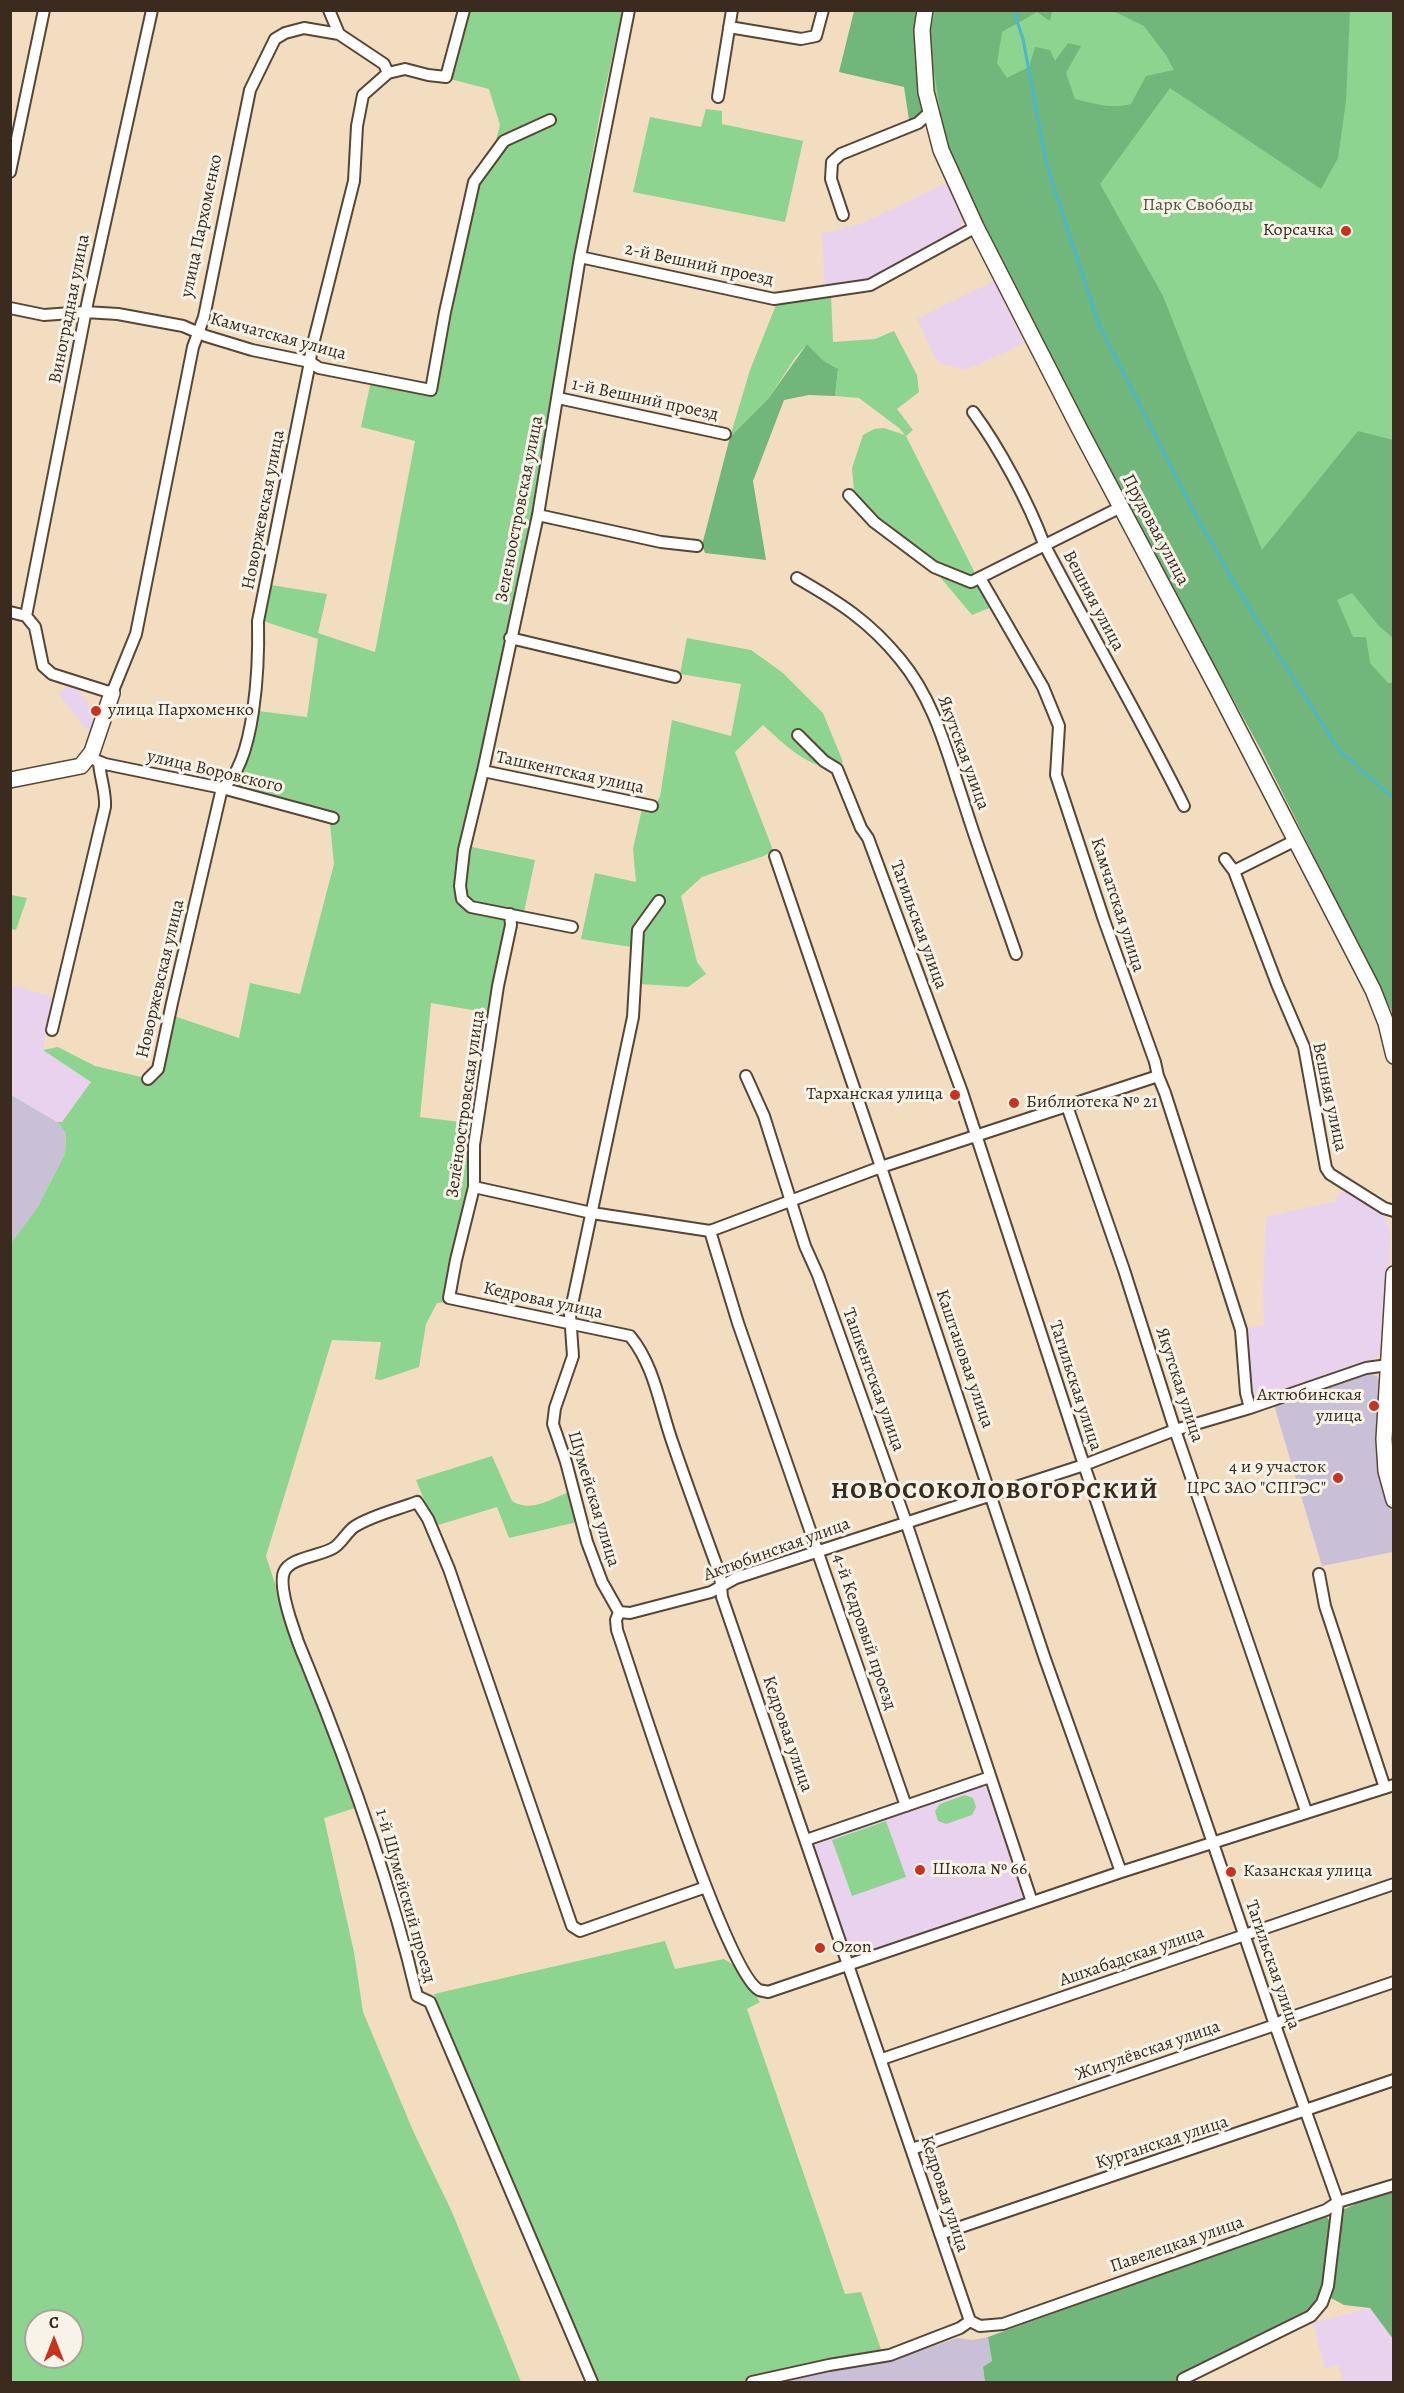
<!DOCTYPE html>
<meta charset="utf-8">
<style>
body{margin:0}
#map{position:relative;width:1404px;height:2393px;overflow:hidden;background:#f3ddc0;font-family:Alegreya,serif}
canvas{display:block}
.frame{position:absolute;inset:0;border:12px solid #3b2a1e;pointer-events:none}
.north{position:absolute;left:24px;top:2309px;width:60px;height:60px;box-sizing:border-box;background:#f7f3e8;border:2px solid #aca397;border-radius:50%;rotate:0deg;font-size:16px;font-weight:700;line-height:24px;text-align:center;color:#3b2a1e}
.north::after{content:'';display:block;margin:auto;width:21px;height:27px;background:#c8321e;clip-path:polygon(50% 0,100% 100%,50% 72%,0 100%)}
</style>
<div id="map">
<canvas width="1404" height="2393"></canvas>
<div class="frame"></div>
<div class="north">С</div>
</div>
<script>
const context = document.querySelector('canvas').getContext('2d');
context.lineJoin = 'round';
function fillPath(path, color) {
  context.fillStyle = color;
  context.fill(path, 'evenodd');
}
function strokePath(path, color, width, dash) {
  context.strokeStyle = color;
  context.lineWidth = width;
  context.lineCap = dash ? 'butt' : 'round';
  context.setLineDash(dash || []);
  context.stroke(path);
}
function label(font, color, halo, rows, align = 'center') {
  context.font = font + ' Alegreya,serif';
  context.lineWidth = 6;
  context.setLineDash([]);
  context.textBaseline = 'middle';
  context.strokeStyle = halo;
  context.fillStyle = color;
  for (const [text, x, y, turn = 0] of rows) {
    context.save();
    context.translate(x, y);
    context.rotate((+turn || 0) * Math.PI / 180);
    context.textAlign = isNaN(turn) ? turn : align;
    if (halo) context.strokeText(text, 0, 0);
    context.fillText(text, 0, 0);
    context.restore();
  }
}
const built = new Path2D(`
 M 948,182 L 963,218 L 962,227 L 867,281 L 825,287 L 822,234 L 863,223 Z
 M 994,281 L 1024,343 L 966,370 L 938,363 L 917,319 Z
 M 70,685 L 77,687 L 98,720 L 95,731 L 86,729 L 58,693 Z
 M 10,985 L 52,996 L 43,1050 L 91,1082 L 62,1122 L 57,1122 L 11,1095 Z
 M 1351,1189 L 1384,1213 L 1391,1234 L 1385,1342 L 1383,1352 L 1373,1360 L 1260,1398 L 1252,1396 L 1249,1391 L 1244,1329 L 1264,1325 L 1263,1294 L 1266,1217 L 1336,1201 L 1338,1194 Z
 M 982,1785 L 990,1790 L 1025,1897 L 1023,1902 L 859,1957 L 853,1953 L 849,1948 L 814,1850 L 817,1840 Z
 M 1370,2308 L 1393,2339 L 1393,2382 L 1344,2382 L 1338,2365 L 1325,2369 L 1313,2323 Z`);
const industrial = new Path2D(`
 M 11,1095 L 57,1122 L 66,1133 L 65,1154 L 37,1208 L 11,1243 Z
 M 1369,1374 L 1377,1376 L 1380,1383 L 1389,1503 L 1393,1515 L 1393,1552 L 1322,1566 L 1274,1405 Z
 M 988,2337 L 992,2361 L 983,2368 L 985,2382 L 787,2382 L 823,2371 L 889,2361 L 957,2338 L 973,2340 Z`);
const green = new Path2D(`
 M 469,11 L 622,11 L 600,113 L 574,255 L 534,516 L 464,835 L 472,847 L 535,860 L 524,912 L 517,925 L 496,1014 L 431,1003 L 420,1117 L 476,1124 L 475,1182 L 447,1302 L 437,1303 L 426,1324 L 419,1367 L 381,1380 L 375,1379 L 381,1342 L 332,1340 L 266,1556 L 299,1658 L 331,1731 L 349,1788 L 358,1807 L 324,1818 L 354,1952 L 363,2012 L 414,2133 L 452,2212 L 521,2382 L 11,2382 L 11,1243 L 37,1208 L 65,1154 L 66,1133 L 57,1122 L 62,1122 L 91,1082 L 43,1050 L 58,1047 L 95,1066 L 141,1077 L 151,1075 L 174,1016 L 239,1038 L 250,983 L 300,994 L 334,864 L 330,824 L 232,793 L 238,784 L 258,711 L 307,717 L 318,639 L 263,621 L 271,585 L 327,594 L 318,633 L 375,652 L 415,441 L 361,427 L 371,381 L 437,393 L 476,183 L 495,144 L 500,125 L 489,89 L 450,79 ZM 36,2321 L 72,2321 L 72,2357 L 36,2357 Z
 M 931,11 L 1393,11 L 1393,979 L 1310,819 L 980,219 C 969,196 953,172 945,148 C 930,108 925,52 931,11 Z
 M 706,109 L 722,111 L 722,124 L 803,141 L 785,222 L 633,192 L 650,117 L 701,127 Z
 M 831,295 L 833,342 L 875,339 L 894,331 L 917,375 L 919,392 L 897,409 L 913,430 L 906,436 L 992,607 L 972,615 L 940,577 L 939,566 L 877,520 L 854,491 L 852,468 L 863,435 L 874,429 L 884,428 L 905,435 L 899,428 L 859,398 L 835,396 L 838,369 L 824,361 L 807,344 L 795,358 L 768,399 L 730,437 L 750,370 L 776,305 L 779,302 Z
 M 687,638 L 751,650 L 783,673 L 823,713 L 843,762 L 835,769 C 805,766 784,744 763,725 L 735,752 L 773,850 L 764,856 L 702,877 L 681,896 L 697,962 L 706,974 L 688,987 L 640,984 L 629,980 L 631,947 L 581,939 L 595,873 L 636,882 L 633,849 L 642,809 L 653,808 L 660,797 L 672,720 L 731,736 L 741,684 L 680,674 Z
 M 11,895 L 27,898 L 16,930 L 11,929 Z
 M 492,1456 L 512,1501 C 531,1513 551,1499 569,1492 L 577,1522 L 509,1538 L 497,1507 L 435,1526 L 416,1480 Z
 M 965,1795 L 973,1798 L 976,1807 L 972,1815 L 946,1824 L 938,1821 L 935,1811 L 940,1804 Z
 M 886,1821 L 906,1877 L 852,1896 L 832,1840 Z
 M 665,1941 L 675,1969 L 724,1959 L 737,1967 L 760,2002 L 747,2009 L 845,2294 L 861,2292 L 882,2352 L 738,2382 L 595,2382 L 434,1994 Z`);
const forest = new Path2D(`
 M 854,11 L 919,11 C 914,45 918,77 924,112 L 909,120 L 904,87 L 839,72 Z
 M 935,11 L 1052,11 L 1050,21 L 1037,12 L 1002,32 L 997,63 L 1007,78 L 1029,67 L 1035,47 L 1050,50 L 1055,61 L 1068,43 L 1081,46 L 1066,73 L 1075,99 C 1094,104 1112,109 1131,104 L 1146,76 L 1174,70 L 1166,55 L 1144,26 L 1113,11 L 1350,11 L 1346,101 L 1338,158 L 1321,189 L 1170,88 L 1100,184 L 1163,296 L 1262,550 L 1358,431 L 1393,440 L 1393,638 L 1379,626 L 1352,593 L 1337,600 L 1353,637 L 1366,637 L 1370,663 L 1388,683 L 1393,683 L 1393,1014 L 1261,750 L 1100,456 L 946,147 L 932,59 L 930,33 Z
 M 807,344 L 824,361 L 838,369 L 835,396 L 809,395 L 784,400 L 753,481 L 766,560 L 705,553 L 702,545 L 730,437 L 768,399 Z
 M 1393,2192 L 1393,2339 L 1370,2308 L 1344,2305 L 1331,2298 L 1338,2222 L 1341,2211 L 1355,2204 Z
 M 1321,2217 L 1327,2217 L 1330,2222 L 1323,2286 L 1319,2299 L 1307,2311 L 1177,2377 L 1177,2382 L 985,2382 L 983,2367 L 992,2361 L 988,2337 Z`);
const stream = new Path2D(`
 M 1018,10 L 1016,18 L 1023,39 L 1047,166 L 1099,325 L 1195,514 L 1251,611 L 1339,750 L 1394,799`);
const street = new Path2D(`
 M 729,27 L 801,39 L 816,36 L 823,10
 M 339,34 L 384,64 L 388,73
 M 718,97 L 732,10
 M 10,172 L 44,10
 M 843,215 L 831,179 L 832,162 L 841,154 L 918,123 L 930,112
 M 580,257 L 774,299 L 870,285 L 976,227
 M 10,308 L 44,315 L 85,312 L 118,314 L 183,326 L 206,336 L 252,350 L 310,362 L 319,368 L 431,390 L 445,312 L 474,182 L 504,141 L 550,120
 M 558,398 L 725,434
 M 973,412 C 999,447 1029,503 1044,544 C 1090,632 1140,717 1184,806
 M 849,495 L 874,522 L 934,567 L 971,582 L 1121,507
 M 538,515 L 661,542 L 697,546
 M 797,578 C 839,602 869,621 900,659 C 935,701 947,753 964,803 C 980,854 999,904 1016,954
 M 980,578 L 1043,687 L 1059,726 L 1056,775 L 1104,920 L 1155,1062 L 1158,1076 L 1165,1093 L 1241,1330 L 1246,1393 L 1250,1408
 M 10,612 L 26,616 L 35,627 L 43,666 L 52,674 L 112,693 L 136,634 L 193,347 L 204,317 L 250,90 L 275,39 L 285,33 L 304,28 L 339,34 L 329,10
 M 26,616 L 88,300 L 152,10
 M 510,638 L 675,677
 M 798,735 L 824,761 L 837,769 L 861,828 L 868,838 L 962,1092 L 1084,1465 L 1275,2025 L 1338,2202 L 1328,2286 L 1322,2303 L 1311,2316 L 1183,2379
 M 95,760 L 105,764 L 222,788 L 333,818
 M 483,771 L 652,806
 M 775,856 L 881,1167 L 1045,1659 L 1121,1872
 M 1225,859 L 1234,871 L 1277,984 L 1304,1047 L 1326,1168 L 1330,1174 L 1384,1208 L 1394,1211
 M 1234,871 L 1296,840
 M 659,901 L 638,930 L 633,1017 L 570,1314 L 573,1356 L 555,1408 L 553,1424 L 566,1462 L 587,1542 L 602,1582 L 619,1612 L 616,1620 L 617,1630 C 635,1682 725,1971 759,1990 C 762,1991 765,1991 768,1992 L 1121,1872 L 1394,1785
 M 510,914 L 511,925 L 498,986 L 474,1145 L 474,1187 L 456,1260 L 449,1298 L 630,1336 C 655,1366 660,1408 673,1444 C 688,1488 704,1531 720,1575 L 722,1597 L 970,2321
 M 572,927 L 471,907 L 462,899 L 460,886 L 464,850 L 483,771 L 538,515 L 580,257 L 629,10
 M 52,1030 L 105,807 C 106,791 100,778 99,762
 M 746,1076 L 764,1116 L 805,1246 L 818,1275 L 906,1522 L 1032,1902
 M 148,1079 L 158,1069 L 172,1003 L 222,788 C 256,764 259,661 258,621 L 310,362 L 311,352 L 354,181 L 357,126 L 363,95 L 388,73 L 405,69 L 428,75 L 446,77 L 464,10
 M 1067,1106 L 1124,1270 L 1175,1430 L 1306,1811
 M 474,1187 L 592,1213 L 710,1231 L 881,1167 L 1158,1076
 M 710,1231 L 738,1323 L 906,1806
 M 1319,1574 L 1325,1606 L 1385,1788
 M 619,1612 L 630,1613 L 711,1592 L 736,1578 L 1084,1465 L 1175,1430 L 1250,1408 L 1366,1368 L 1388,1365
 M 806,1840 L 990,1777
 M 882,2059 L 1394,1884
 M 912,2149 L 1275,2025 L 1286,2019 L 1394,1982
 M 940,2234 L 1394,2080
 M 970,2321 L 980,2326 L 1003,2324 L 1326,2210 L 1338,2202 L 1394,2185
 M 592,2382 L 430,2002 L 417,1996 C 390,1881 351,1772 307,1664 C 299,1646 277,1589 284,1572 C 290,1557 323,1556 335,1547 C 343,1541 347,1532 354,1527 C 370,1516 399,1509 417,1502 L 428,1519 L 449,1569 L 572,1926 L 580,1931 L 706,1887
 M 752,2382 L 829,2365 L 890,2355 L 960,2328 L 970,2321`);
const secondary = new Path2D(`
 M 925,10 L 922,30 L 926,92 L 941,150 L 976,227 L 1079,428 L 1217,688 L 1373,990 L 1386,1023 L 1394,1056
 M 10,780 L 81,766 L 92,752 L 112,693
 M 1394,1274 L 1384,1439 L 1386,1471 L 1394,1500`);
const markers = [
 [1346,231,6,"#c8321e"],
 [96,711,6,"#c8321e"],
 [955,1095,6,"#c8321e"],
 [1014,1103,6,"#c8321e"],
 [1374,1406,6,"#c8321e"],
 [1338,1478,6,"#c8321e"],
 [920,1870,6,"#c8321e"],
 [1231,1872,6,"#c8321e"],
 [820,1948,6,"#c8321e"]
];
const parkNames = [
 ["Парк Свободы",1198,206]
];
const streetNames = [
 ["улица Пархоменко",202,226,-78],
 ["2-й Вешний проезд",699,265,12],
 ["Виноградная улица",70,309,-79],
 ["Камчатская улица",278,337,15],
 ["1-й Вешний проезд",645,400,12],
 ["Зеленоостровская улица",520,509,-79],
 ["Новоржевская улица",264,510,-79],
 ["Прудовая улица",1155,530,62],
 ["Вешняя улица",1093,601,62],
 ["Якутская улица",963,753,70],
 ["улица Воровского",215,772,13],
 ["Ташкентская улица",570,773,12],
 ["Камчатская улица",1117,905,72],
 ["Тагильская улица",918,925,70],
 ["Новоржевская улица",161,979,-77],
 ["Вешняя улица",1329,1097,78],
 ["Зелёноостровская улица",466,1104,-82],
 ["Кедровая улица",543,1301,12],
 ["Каштановая улица",964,1359,71],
 ["Ташкентская улица",873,1380,70],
 ["Якутская улица",1179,1385,72],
 ["Тагильская улица",1075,1386,72],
 ["Шумейская улица",593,1499,73],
 ["Актюбинская улица",777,1550,-20],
 ["4-й Кедровый проезд",864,1632,71],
 ["Кедровая улица",787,1734,71],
 ["1-й Шумейский проезд",405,1896,74],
 ["Ашхабадская улица",1132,1957,-19],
 ["Тагильская улица",1272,1965,71],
 ["Жигулёвская улица",1148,2051,-19],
 ["Курганская улица",1162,2143,-18],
 ["Кедровая улица",944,2194,72],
 ["Павелецкая улица",1177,2245,-19]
];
const poiNames = [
 ["Корсачка",1334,231,"right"],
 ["улица Пархоменко",108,711],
 ["Тарханская улица",943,1095,"right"],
 ["Библиотека № 21",1026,1103],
 ["Актюбинская",1362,1396,"right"],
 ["улица",1362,1417,"right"],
 ["4 и 9 участок",1326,1468,"right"],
 ["ЦРС ЗАО \"СПГЭС\"",1326,1489,"right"],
 ["Школа № 66",932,1870],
 ["Казанская улица",1243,1872],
 ["Ozon",832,1948]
];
const districtNames = [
 ["НОВОСОКОЛОВОГОРСКИЙ",995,1492]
];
fillPath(built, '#e9d2ed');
fillPath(industrial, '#c9bfd7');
fillPath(green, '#8cd48f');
fillPath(forest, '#71b67a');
strokePath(stream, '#4db7ca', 3);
strokePath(street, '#574536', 14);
strokePath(secondary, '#574536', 18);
strokePath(street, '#fff', 10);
strokePath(secondary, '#fff', 15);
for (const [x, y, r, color] of markers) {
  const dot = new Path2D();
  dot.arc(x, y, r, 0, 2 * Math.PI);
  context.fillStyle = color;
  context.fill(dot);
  strokePath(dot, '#f7f3e8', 2);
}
label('18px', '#4f543a', '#f7f3e8', parkNames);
label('18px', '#3b2a1e', '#f7f3e8', streetNames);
label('18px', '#3b2a1e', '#f7f3e8', poiNames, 'left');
context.letterSpacing = '1.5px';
label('bold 24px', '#3b2a1e', '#f7f3e8', districtNames);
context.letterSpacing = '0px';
</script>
